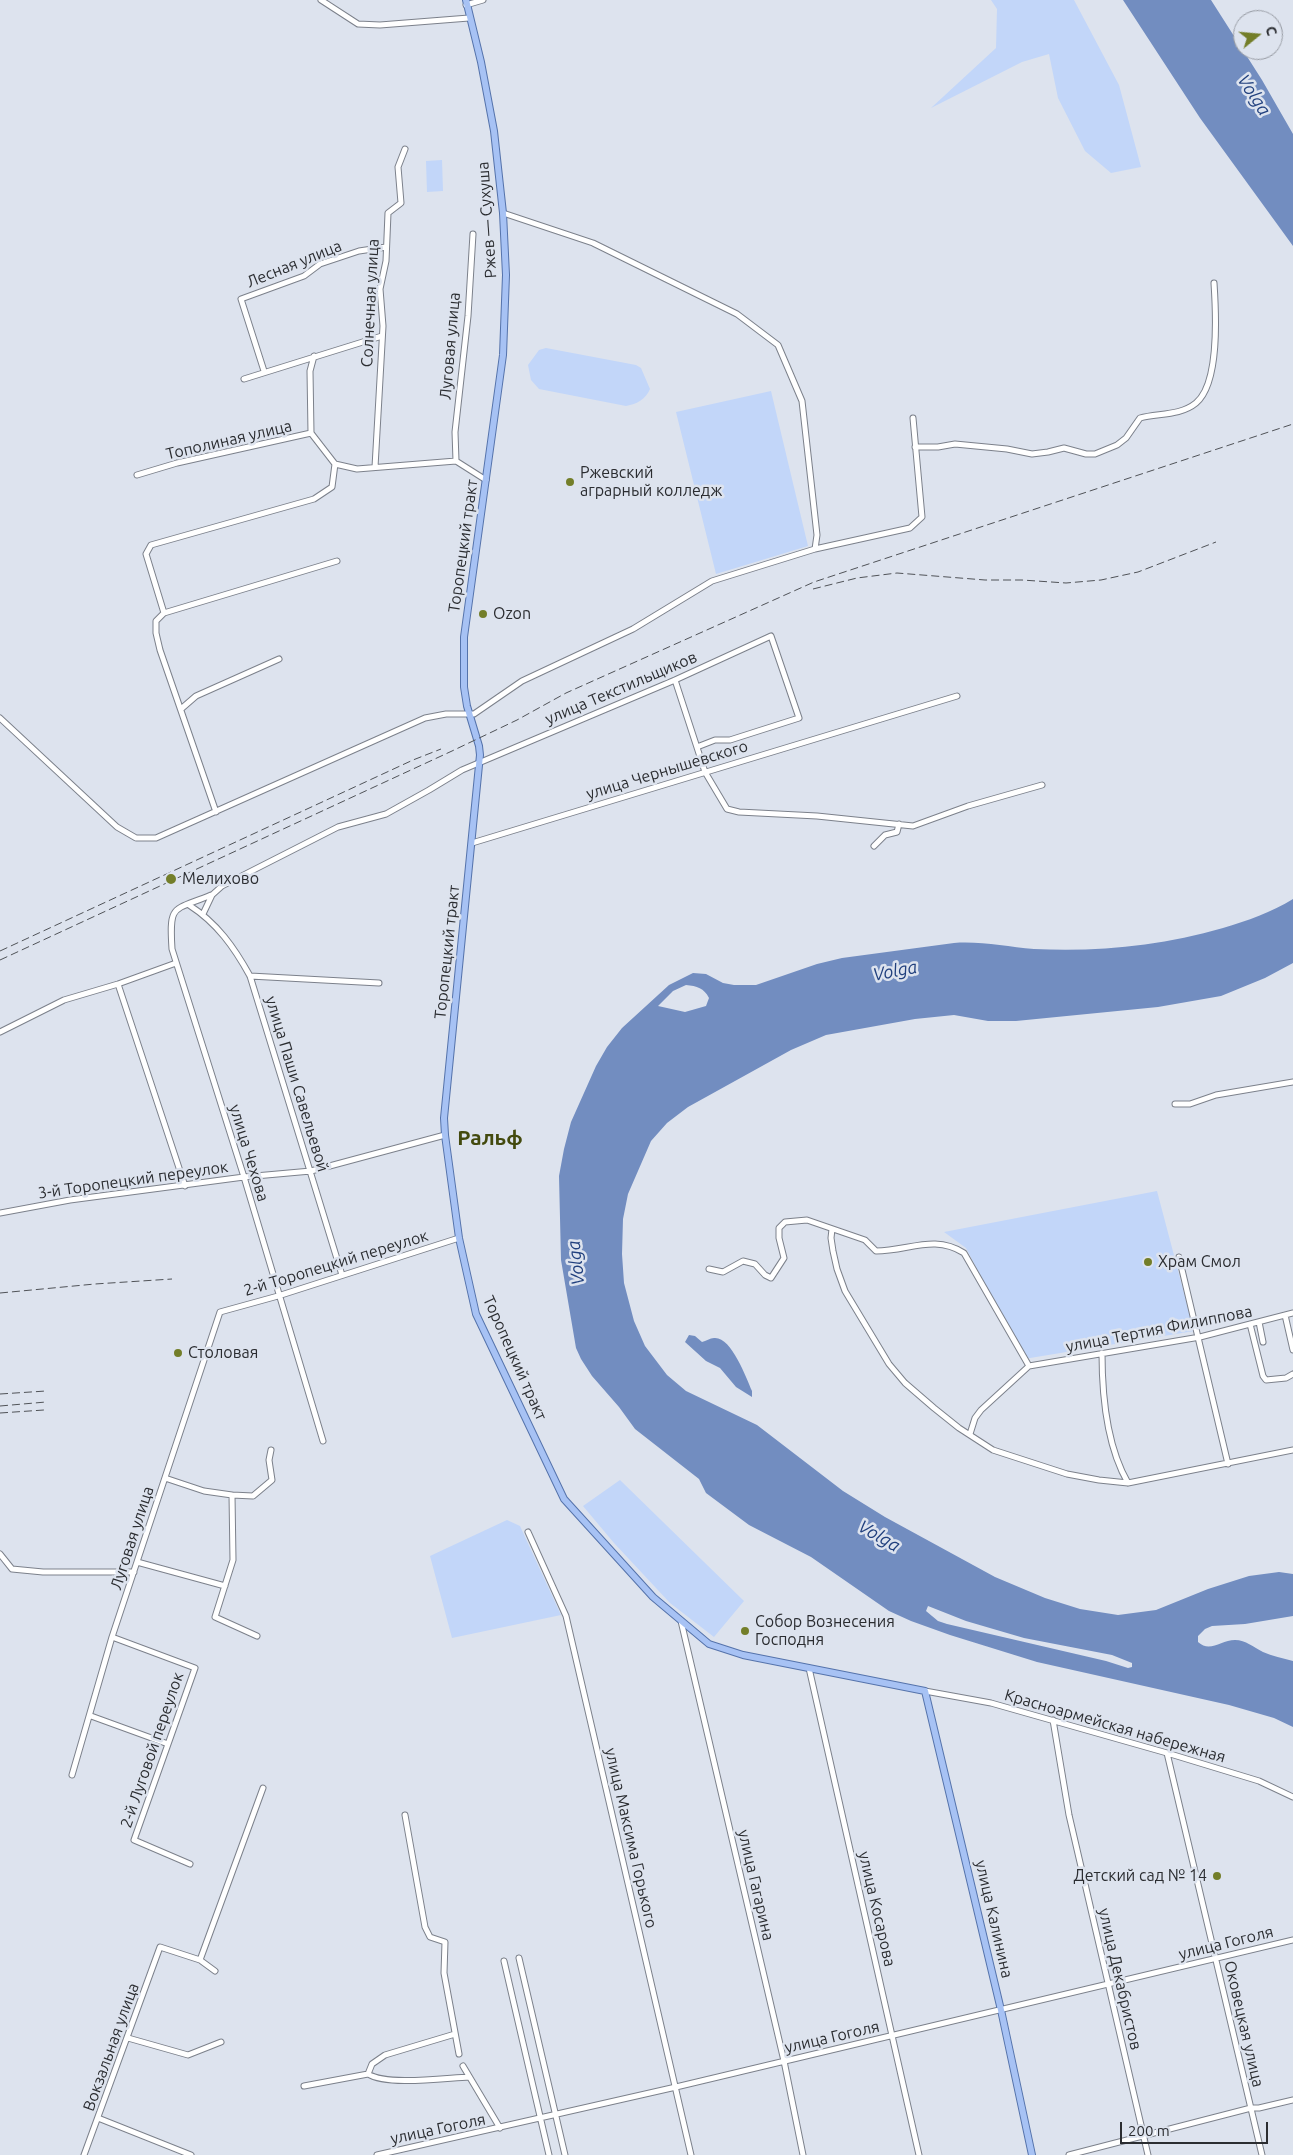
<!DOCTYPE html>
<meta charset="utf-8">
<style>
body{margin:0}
#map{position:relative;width:1293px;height:2155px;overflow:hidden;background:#dde3ee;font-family:Ubuntu,sans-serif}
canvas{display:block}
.north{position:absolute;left:1233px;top:10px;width:50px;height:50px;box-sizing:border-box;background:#dde3ee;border:1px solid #969aa2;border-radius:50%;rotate:73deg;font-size:14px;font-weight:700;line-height:20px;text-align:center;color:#2b2d31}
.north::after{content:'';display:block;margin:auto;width:18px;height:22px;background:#737e29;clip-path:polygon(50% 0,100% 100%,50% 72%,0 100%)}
.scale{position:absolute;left:1120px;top:2122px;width:148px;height:22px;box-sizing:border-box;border:2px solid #2b2d31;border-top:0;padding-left:6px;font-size:15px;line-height:18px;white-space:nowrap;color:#2b2d31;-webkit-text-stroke:4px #dde3ee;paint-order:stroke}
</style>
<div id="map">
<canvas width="1293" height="2155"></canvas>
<div class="north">С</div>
<div class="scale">200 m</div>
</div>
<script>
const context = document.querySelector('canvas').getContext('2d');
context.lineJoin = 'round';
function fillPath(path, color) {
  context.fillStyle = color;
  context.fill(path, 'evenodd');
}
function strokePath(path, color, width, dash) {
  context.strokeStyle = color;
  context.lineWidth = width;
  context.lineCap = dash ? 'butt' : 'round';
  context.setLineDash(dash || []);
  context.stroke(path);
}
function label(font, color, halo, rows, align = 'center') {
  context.font = font + ' Ubuntu,sans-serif';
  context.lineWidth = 5;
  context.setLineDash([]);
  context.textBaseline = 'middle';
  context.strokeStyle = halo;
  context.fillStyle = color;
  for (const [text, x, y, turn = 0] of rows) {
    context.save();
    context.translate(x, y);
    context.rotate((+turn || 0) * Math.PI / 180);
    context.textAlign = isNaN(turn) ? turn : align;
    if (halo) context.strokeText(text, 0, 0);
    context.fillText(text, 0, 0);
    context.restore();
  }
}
const green = new Path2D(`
 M 991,0 L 1074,0 L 1119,85 L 1141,167 L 1111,173 L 1085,151 L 1058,98 L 1049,54 L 1022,62 L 931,108 L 996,48 L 997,9 Z
 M 442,160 L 443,191 L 427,192 L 426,161 Z
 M 546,348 L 636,365 L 641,368 L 650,389 C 646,399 637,404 626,406 L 539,389 L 531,380 L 528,365 L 539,350 Z
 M 771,391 L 808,546 L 716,574 L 676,412 Z
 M 1157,1191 L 1194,1331 L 1024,1359 L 966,1248 L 944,1232 Z
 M 620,1480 L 744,1601 L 714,1637 L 670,1603 L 614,1543 L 583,1506 Z
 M 507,1520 L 520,1526 L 561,1615 L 452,1638 L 430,1556 Z`);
const water = new Path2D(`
 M 1123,0 L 1211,0 L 1262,80 L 1293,134 L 1293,246 L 1200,118 Z
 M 1293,899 L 1293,963 L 1265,978 L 1221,996 L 1158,1007 L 1016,1021 L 988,1021 L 954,1015 L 915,1019 L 826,1035 L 791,1050 L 688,1107 L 667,1123 L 651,1141 L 628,1194 L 623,1219 L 622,1254 L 624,1283 L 634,1321 L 645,1346 L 667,1375 L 686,1391 L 757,1425 L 843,1491 L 885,1517 L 995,1577 L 1045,1598 L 1080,1609 L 1118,1615 L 1156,1610 L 1208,1589 L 1249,1576 L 1279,1572 L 1293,1574 L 1293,1616 L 1245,1624 L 1212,1626 L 1205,1629 L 1198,1636 L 1198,1642 C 1210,1653 1221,1640 1235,1640 C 1246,1640 1253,1647 1263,1652 C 1272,1656 1283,1658 1293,1661 L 1293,1727 L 1274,1718 L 1229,1705 L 1037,1662 L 950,1635 L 911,1621 L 889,1611 L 811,1557 L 749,1525 L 706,1493 L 699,1479 L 635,1429 L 619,1407 L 592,1376 L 581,1359 L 576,1348 L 561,1260 L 559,1176 L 564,1149 L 571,1122 L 596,1066 L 607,1047 L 622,1028 L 669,985 L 693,973 L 706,974 L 723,983 L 734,985 L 756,985 L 817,964 L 842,958 L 954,943 C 981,941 1007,947 1034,949 C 1099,952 1161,946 1223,928 C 1247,921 1272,912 1293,899 ZM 686,985 C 697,986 704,988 709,998 L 706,1006 L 685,1012 L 658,1006 L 673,991 ZM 928,1606 L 966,1621 L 1024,1638 L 1112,1655 L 1132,1663 L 1132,1667 L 1128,1668 L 1106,1661 L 947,1624 L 938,1621 L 926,1611 Z
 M 689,1335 L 695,1336 L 702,1342 C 706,1341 710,1338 714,1338 C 731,1336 746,1377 752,1391 L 752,1397 L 736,1387 L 720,1368 L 706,1361 L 685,1342 Z`);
const minor = new Path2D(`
 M 321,0 L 358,24 L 380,25 L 469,18
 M 466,5 L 483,0
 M 503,213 L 593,243 L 737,314 L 778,345 L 802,401 L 817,535 L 815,549
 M 264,371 L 241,299 L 304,276 L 320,264 L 359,251 L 386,247
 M 244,379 L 382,336
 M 311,433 L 310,371 L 314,356
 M 915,447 L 938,447 L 955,444 L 1007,449 L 1032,454 L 1048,452 L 1064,448 L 1086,454 L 1095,454 L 1117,445 L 1126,438 L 1140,418 C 1158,413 1180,416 1196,403 C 1220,383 1216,313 1214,283
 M 456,461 L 455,432 L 468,316 L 473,234
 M 375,467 L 383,326 L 380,289 L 386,261 L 388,213 L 401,203 L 398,167 L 405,149
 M 137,475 L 177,463 L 311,433 L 335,464 L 357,469 L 456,461 L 486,480
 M 164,613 L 146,554 L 151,545 L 314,499 L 332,487 L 335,464
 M 675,680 L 705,772 L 727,809 L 739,812 L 817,816 L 913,826 L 968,806 L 1042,785
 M 181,709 L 196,696 L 279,659
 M 0,718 L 117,827 L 136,838 L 156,838 L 425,718 L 446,714 L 474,714 L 522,681 L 633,629 L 712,581 L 815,549 L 910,528 L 922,517 L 913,418
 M 216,812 L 160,650 L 156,633 L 156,621 L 164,613 L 337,561
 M 472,843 L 957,696
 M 874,846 L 885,835 L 897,832 L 899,824
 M 211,895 C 173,911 169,903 172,949 L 244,1177 L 323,1441
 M 189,905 C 217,923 234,947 250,976 L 342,1275
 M 203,914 L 212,895 L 222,886 L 338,827 L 386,814 L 429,790 L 462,770 L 675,680 L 771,636 L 799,718 L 730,740 L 715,740 L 697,747
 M 250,976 L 379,983
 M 118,984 L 185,1186
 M 0,1032 L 64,1000 L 118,984 L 176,963
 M 1175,1104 L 1190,1104 L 1216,1095 L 1293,1082
 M 0,1213 L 70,1200 L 244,1177 L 311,1171 L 445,1135
 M 832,1229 L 831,1238 L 833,1251 L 837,1269 L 845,1291 L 889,1364 L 905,1383 L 934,1408 L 959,1428 L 993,1450 L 1067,1474 L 1099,1480 L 1128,1483 L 1293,1450
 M 1179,1257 L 1228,1464
 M 709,1269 L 723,1272 L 743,1261 L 755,1264 L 765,1275 L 771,1278 L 784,1258 L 779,1238 L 779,1228 L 785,1222 L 807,1220 L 865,1240 L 876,1251 C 909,1251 934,1234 964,1253 L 1029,1366
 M 1285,1315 L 1293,1350
 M 1259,1322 L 1263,1342
 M 1250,1324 L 1263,1376 L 1266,1380 L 1286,1378 L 1293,1374
 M 1102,1353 C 1102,1395 1106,1445 1128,1483
 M 1029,1366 L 1200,1337 L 1293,1313
 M 970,1434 L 975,1418 L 981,1410 L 1029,1366
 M 165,1478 L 204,1491 L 232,1495
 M 528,1532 L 566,1616 L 691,2155
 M 0,1554 L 12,1569 L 43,1572 L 134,1572
 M 137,1562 L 225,1586
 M 681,1621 L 784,2061 L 803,2155
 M 257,1636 L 215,1617 L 233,1560 L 232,1495 L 253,1496 L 272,1480 L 269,1460 L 271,1450
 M 112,1637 L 195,1668 L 134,1840 L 190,1864
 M 809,1668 L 919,2155
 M 925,1691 L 991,1703 L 1167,1753 L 1259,1781 L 1293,1797
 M 91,1716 L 168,1744
 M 1053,1720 L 1069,1815 L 1148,2155
 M 1167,1753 L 1262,2155
 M 72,1775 L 112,1637 L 220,1312 L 278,1296 L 459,1238
 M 405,1815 L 425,1927 L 430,1937 L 445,1942 L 444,1973 L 459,2054
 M 519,1958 L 565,2155
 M 200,1960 L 263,1788
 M 504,1961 L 549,2155
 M 128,2038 L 188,2055 L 221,2042
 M 463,2066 L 500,2128
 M 368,2074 L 372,2064 L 385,2055 L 455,2034
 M 304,2086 L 368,2074 C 387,2086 445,2078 469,2077
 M 98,2118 L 191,2155
 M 84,2155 L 160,1947 L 200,1960 L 215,1971
 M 377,2155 L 676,2087 L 1293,1940
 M 1069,2155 L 1251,2108 L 1259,2108 L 1293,2100`);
const major = new Path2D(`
 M 466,0 L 481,62 L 494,131 L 503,213 L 506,275 L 503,355 L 464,637 L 464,687 L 467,706 L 479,746 L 480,755 L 444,1118 L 445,1135 L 459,1238 L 476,1314 L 564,1499 L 653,1597 L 709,1644 L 743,1655 L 925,1691 L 1001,2010 L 1032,2155`);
const rail = new Path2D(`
 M 813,589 L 857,578 L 897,573 L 985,580 L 1022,580 L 1066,583 L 1101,580 L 1138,572 L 1216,542
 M 0,951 L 413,760 L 441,749
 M 0,960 L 452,751 L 517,720 L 566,693 L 814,582 L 1293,424
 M 0,1293 L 95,1284 L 172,1279
 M 0,1394 L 46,1391
 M 0,1406 L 46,1402
 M 0,1413 L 44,1410`);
const markers = [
 [570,482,5,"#737e29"],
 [483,614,5,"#737e29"],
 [171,879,6,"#737e29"],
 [1148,1262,5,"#737e29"],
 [178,1353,5,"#737e29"],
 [745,1631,5,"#737e29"],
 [1217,1876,5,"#737e29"]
];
const streetNames = [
 ["Ржев — Сухуша",487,220,-94],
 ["Лесная улица",294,264,-22],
 ["Солнечная улица",370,303,-87],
 ["Луговая улица",450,346,-85],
 ["Тополиная улица",229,440,-13],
 ["Торопецкий тракт",463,546,-82],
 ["улица Текстильщиков",621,688,-23],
 ["улица Чернышевского",667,770,-17],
 ["Торопецкий тракт",447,952,-84],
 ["улица Паши Савельевой",297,1084,73],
 ["улица Чехова",249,1153,73],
 ["3-й Торопецкий переулок",133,1180,-8],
 ["2-й Торопецкий переулок",336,1263,-17],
 ["улица Тертия Филиппова",1159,1329,-11],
 ["Торопецкий тракт",515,1358,66],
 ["Луговая улица",132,1538,-72],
 ["Красноармейская набережная",1115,1726,16],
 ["2-й Луговой переулок",152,1750,-71],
 ["улица Максима Горького",631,1838,77],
 ["улица Гагарина",756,1885,77],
 ["улица Косарова",877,1909,77],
 ["улица Калинина",994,1919,77],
 ["улица Гоголя",1226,1943,-14],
 ["улица Декабристов",1120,1979,77],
 ["Оковецкая улица",1244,2024,77],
 ["улица Гоголя",832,2037,-13],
 ["Вокзальная улица",111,2047,-70],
 ["улица Гоголя",438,2129,-12]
];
const poiNames = [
 ["Ржевский",580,473],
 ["аграрный колледж",580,491],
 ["Ozon",493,614],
 ["Мелихово",182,879],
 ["Храм Смол",1158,1262],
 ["Столовая",188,1353],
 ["Собор Вознесения",755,1622],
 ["Господня",755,1640],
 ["Детский сад № 14",1207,1876,"right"]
];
const waterNames = [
 ["Volga",1254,95,57],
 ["Volga",895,971,-11],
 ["Volga",576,1263,-96],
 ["Volga",879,1536,30]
];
const districtNames = [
 ["Ральф",490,1138]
];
fillPath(green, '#c2d6f9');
fillPath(water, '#728dc0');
strokePath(minor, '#7c818b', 7);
strokePath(major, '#5573ab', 8);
strokePath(minor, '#fff', 5);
strokePath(major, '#a7c2f4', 6);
strokePath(rail, '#4f5257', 1, [8, 4]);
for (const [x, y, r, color] of markers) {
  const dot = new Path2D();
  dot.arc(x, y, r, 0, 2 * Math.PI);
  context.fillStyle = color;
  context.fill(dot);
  strokePath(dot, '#dde3ee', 2);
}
label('16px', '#2b2d31', '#dde3ee', streetNames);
label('16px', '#2b2d31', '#dde3ee', poiNames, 'left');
label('italic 18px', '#21407e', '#dde3ee', waterNames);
label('bold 21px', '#434a0e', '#dde3ee', districtNames);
</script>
